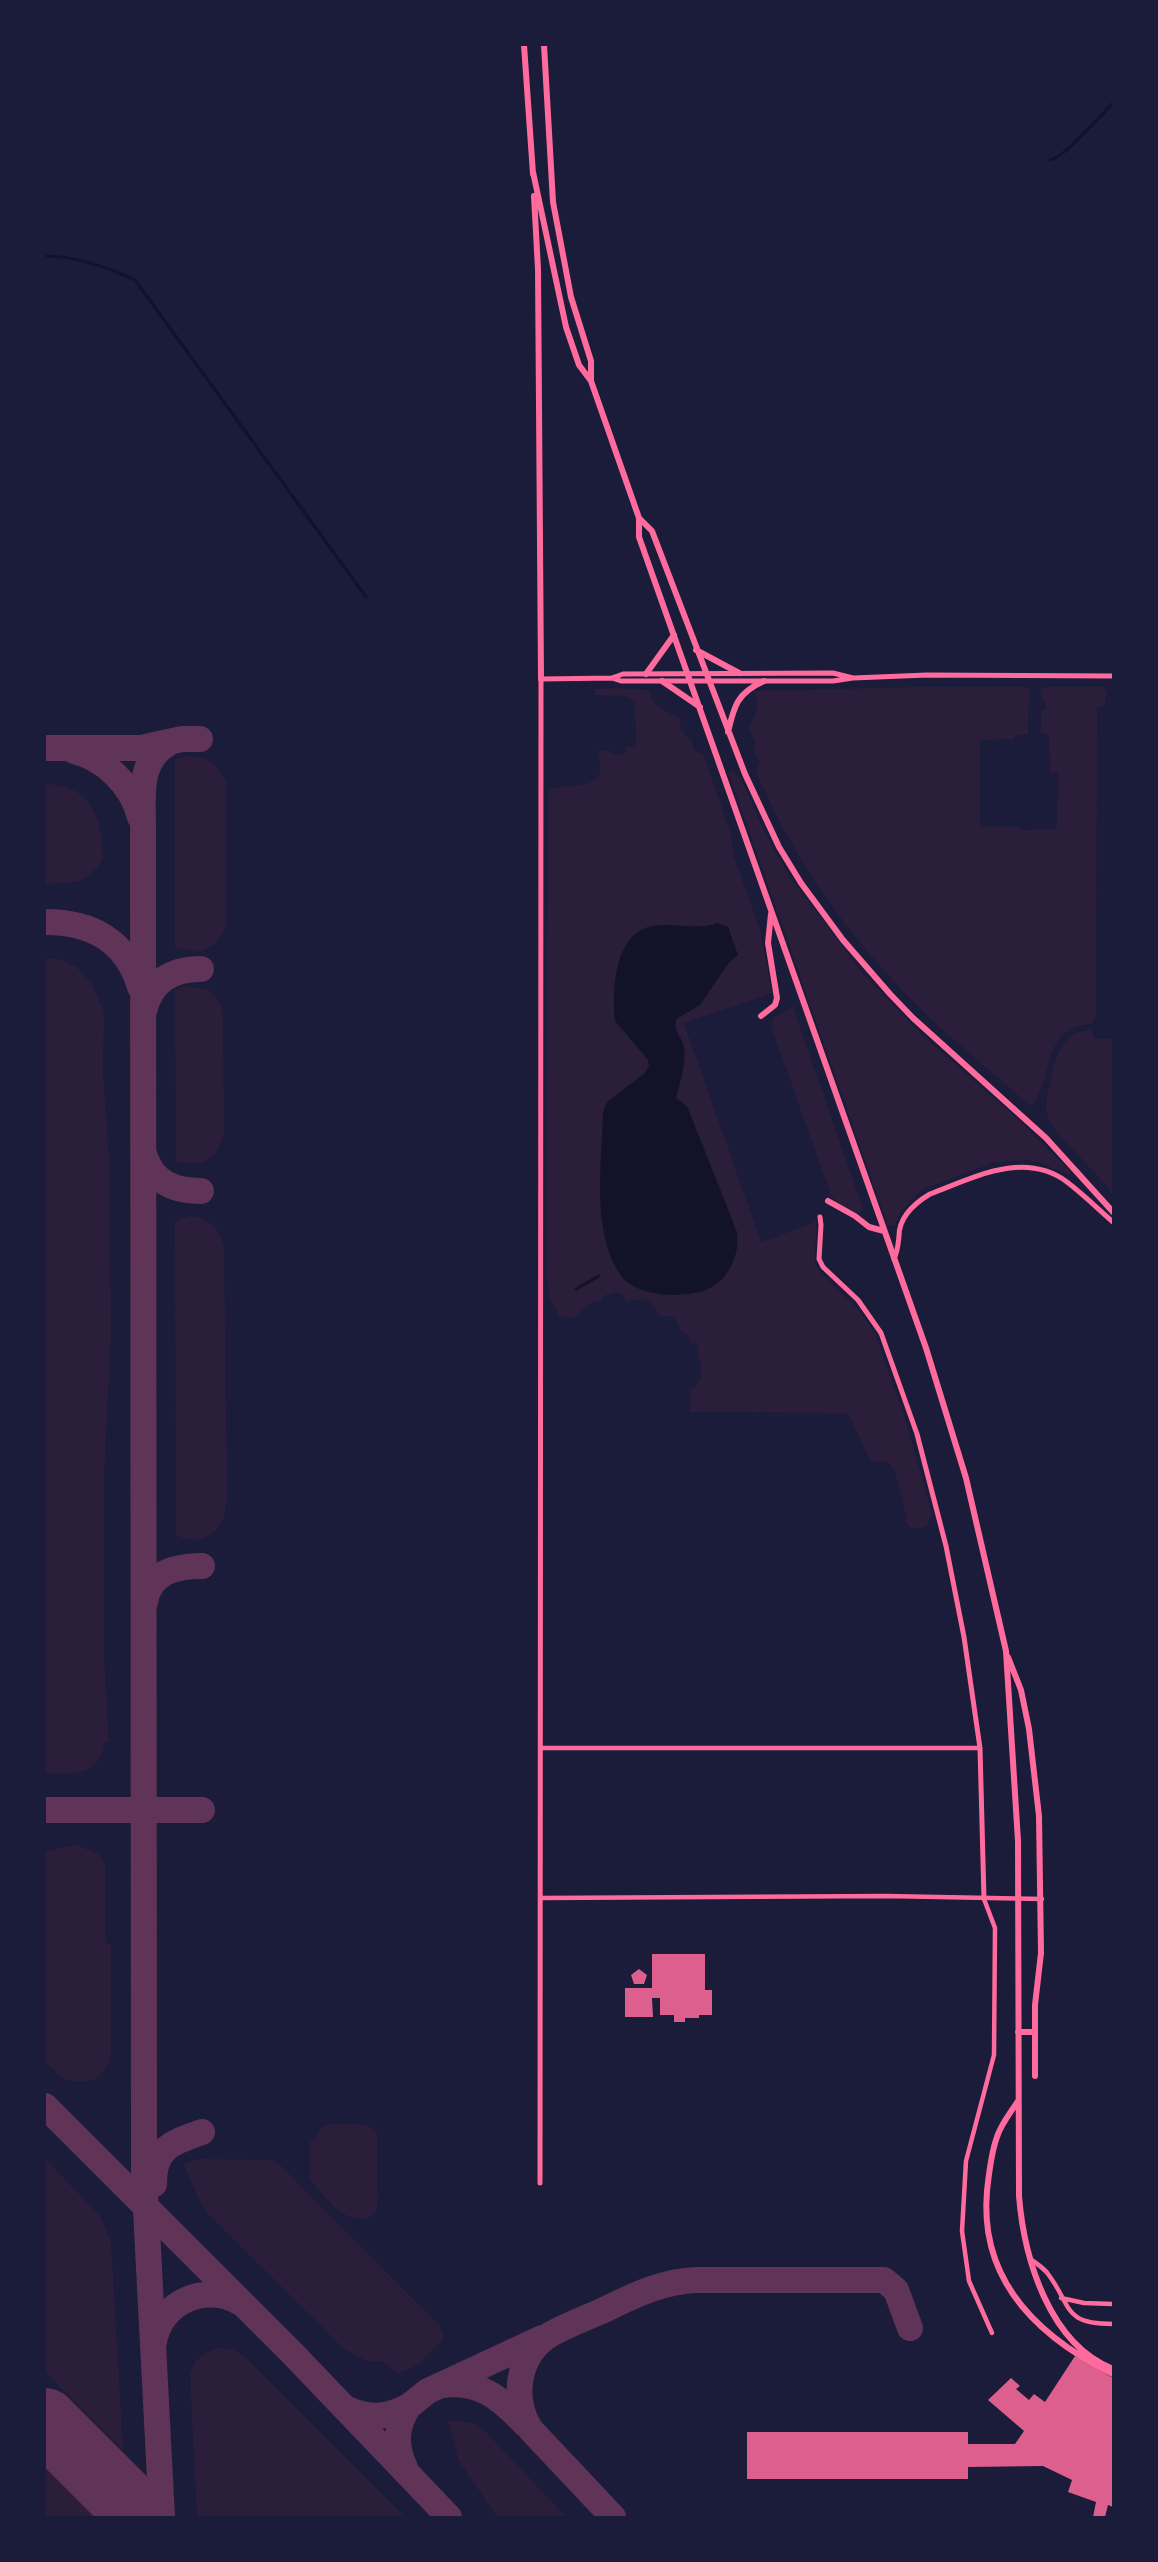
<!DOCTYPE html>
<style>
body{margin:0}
#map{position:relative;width:1158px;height:2562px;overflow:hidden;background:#1b1b3a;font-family:"Alegreya Sans",sans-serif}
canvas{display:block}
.frame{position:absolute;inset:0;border:46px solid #1b1b3a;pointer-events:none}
</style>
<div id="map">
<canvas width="1158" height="2562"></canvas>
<div class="frame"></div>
</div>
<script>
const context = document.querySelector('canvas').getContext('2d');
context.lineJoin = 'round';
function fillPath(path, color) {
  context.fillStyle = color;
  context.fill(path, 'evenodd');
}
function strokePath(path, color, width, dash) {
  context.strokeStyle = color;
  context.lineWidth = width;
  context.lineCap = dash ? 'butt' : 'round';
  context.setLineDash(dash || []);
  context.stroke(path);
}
const green = new Path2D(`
 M 917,687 L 1025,687 L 1029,689 L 1028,734 L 1015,735 L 1014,739 L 980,740 L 980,826 L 1018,827 L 1020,830 L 1055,829 L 1057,827 L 1058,773 L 1050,772 L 1049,735 L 1041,732 L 1041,711 L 1047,708 L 1041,696 L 1041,690 L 1046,687 L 1102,687 L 1107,691 L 1105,706 L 1097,708 L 1096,1015 L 1093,1024 C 1043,1025 1054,1073 1033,1105 L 1029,1105 C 1002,1080 973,1057 946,1033 C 865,959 799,872 756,772 L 760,761 L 754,752 L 756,743 L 748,729 L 758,708 L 755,691 Z
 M 607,688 L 649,690 C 652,707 667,712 680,718 L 681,731 L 691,740 L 695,751 L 704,755 L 731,834 L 734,857 L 760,929 L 772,993 L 684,1023 L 761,1242 L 811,1224 L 815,1220 C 820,1235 811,1252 816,1267 L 862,1314 L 875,1334 L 904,1415 L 932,1514 L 927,1526 C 918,1530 907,1530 904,1519 L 907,1519 L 895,1471 L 889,1463 L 870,1460 L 848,1413 L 690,1412 L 690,1390 C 709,1379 699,1363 697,1344 L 691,1343 L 687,1333 L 681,1332 L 675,1317 L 660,1316 C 649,1299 646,1297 626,1302 L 624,1296 L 615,1292 L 604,1296 L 602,1300 L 590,1303 L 573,1318 L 559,1316 L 549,1296 L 546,1264 L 548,791 C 567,780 613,797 597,751 L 611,751 L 612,754 L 622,755 L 626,751 L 626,747 L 636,747 L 635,702 L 625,696 L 594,695 L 595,689 Z
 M 186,756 C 205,756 218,763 226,782 L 226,927 L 216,943 L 200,952 L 175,948 L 175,760 Z
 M 733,770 L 740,777 L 767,837 L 790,877 L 861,971 L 922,1035 L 1018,1119 L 1071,1172 L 1069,1175 L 1040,1163 L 1026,1160 L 992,1163 L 921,1190 L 901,1212 L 895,1225 L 888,1226 L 728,772 Z
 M 45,784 C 93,785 102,819 103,859 C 87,885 73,883 45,884 Z
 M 45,959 L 58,959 L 76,966 L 92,984 L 104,1012 L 103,1074 L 109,1157 L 111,1336 L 104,1474 L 104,1656 L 109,1742 L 104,1743 C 98,1778 74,1774 45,1773 Z
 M 185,986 L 208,989 L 220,1002 L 223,1014 L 224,1133 C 219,1159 200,1169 176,1161 L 175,990 Z
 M 793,1007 L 863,1209 L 859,1214 L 836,1203 L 831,1195 L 771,1026 L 774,1017 Z
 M 1091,1030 L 1095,1039 L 1113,1039 L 1113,1193 L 1055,1130 C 1048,1121 1045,1112 1046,1100 C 1054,1072 1055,1030 1091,1030 Z
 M 190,1216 C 210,1218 219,1228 224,1246 L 227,1495 C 226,1503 226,1512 223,1519 C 215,1539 193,1545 176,1535 L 175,1221 Z
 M 77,1845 L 98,1854 L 105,1863 L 106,1944 L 111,1944 L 111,2053 L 108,2063 L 102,2073 L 94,2080 L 74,2082 L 62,2078 L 45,2062 L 45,1851 Z
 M 331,2124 C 345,2125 368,2120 377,2133 L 378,2204 C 377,2211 375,2216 367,2218 C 342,2224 325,2196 310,2180 L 310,2142 L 316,2138 L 321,2127 Z
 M 45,2158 L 100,2216 L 111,2241 L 123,2450 L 45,2372 Z
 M 203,2159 L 273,2160 L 280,2165 L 439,2325 L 444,2335 L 443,2340 L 418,2365 L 398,2373 L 381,2361 L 367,2361 L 344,2349 L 210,2216 L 198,2198 L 184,2165 L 192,2160 Z
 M 218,2348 L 234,2349 L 247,2359 L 405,2517 L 197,2517 L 190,2374 C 195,2358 203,2353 218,2348 Z
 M 453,2420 L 475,2424 L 486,2432 L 566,2517 L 497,2517 L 459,2461 L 448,2422 Z
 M 45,2466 L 96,2517 L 45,2517 Z`);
const water = new Path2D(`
 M 717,923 L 728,927 L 738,955 L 728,964 L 700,1005 L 676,1019 C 675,1035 677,1029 682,1041 C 689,1058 680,1081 676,1098 L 687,1106 L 737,1232 C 740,1253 730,1277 712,1287 C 689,1300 633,1298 619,1273 C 591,1227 602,1163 603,1112 L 607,1102 L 645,1073 L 649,1066 L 648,1060 L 615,1021 C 612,990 614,932 653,926 C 674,922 697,931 717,923 Z`);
const stream = new Path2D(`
 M 1050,160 C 1065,157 1100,116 1113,103
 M 45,256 C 77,256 107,267 135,280 L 366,597
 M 576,1289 L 599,1276`);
const taxiway = new Path2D(`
 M 45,748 L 141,748 L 182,739 L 200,739
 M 74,751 C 105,759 132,785 140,817
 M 45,922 C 91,922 126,940 140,987
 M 144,1011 C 151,981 172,969 201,969
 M 144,1154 C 153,1183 174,1191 201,1191
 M 145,1602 C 150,1572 176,1566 202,1566
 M 45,1810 L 202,1810
 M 45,2106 L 293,2354 L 449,2517
 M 154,2184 C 153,2148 173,2142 202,2132
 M 154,2342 C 160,2302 206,2282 241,2303
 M 443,2385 C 480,2380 501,2399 525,2424
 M 409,2406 L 428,2391 L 542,2338
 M 347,2409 C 370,2419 387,2418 409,2406 C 395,2427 395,2445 405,2468
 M 110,2486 L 136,2517
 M 162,2517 L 144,2172 L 143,835 C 144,801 135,762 169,743
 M 613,2517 L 531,2430 C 511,2399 517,2354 551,2334 C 567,2325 585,2318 602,2311 C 633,2296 662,2281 697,2280 L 884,2280 L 896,2290 L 910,2328`);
const runway = new Path2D(`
 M 45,2421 L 141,2517`);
const building = new Path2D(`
 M 652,1954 L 705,1954 L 705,1990 L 712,1990 L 712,2015 L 699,2015 L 699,2018 L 685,2018 L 685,2022 L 674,2022 L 674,2015 L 660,2015 L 660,1998 L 652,1998 L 653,2017 L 625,2017 L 625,1988 L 652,1988 Z
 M 639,1969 L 647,1975 L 644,1984 L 634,1984 L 631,1975 Z
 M 1075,2356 L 1113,2378 L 1113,2507 L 1108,2505 L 1105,2517 L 1093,2517 L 1096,2502 L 1068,2492 L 1072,2480 L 1043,2466 L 968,2467 L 968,2479 L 747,2479 L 747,2432 L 968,2432 L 968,2444 L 1015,2444 L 1024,2431 L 988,2400 L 1011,2378 L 1020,2386 L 1016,2389 L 1029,2400 L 1034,2394 L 1045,2402 Z`);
const minor = new Path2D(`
 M 541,1748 L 980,1748
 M 541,1898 L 886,1896 L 1042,1899
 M 984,1899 L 995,1928 L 994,2055 L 966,2161 L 962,2231 L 969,2281 L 992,2333
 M 1030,2259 C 1036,2263 1044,2268 1048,2274 C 1073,2307 1062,2324 1113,2324
 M 1061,2298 L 1084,2303 L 1113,2304`);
const tertiary = new Path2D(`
 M 612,678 L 621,681 L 833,681 L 853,678 L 927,675 L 1113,676
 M 820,1217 L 821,1225 L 819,1259 L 823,1267 L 858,1300 L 881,1333 L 917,1434 L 946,1546 L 964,1637 L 980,1748 L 984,1899
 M 894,1259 C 898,1250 898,1246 899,1236 C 899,1216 915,1203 930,1194 C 973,1178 1024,1150 1067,1182 C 1083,1194 1098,1209 1113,1222
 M 540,2183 L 541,679 L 612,678 L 623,674 L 833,673 L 853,678`);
const secondary = new Path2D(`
 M 524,45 L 533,174
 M 544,45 L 553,202 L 571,297 L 591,361 L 591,381
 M 533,172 L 566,327 L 579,365 L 591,381 L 639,518 L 639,537 L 926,1348 L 966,1478 L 1006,1651 L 1018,1841 L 1019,2196 C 1024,2258 1049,2344 1113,2369
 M 534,196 L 538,269 L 541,679
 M 639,518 L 652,531 L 745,774 L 779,847 L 801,883 L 843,940 L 890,994 L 913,1018 L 1046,1138 L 1113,1212
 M 696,650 L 739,673
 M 646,674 L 674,635
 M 662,681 L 700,707
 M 728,732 C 734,706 737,693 764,681
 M 761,1016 L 775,1005 L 777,998 L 768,943 L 771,914
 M 828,1201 L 855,1216 L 869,1227 L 884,1231
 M 1008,1657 L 1021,1690 L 1029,1729 L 1039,1816 L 1041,1953 L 1035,2005 L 1035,2076
 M 1018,2032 L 1035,2032
 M 1018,2101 C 1011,2112 1001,2124 997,2137 C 991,2153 989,2173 987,2191 C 979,2281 1038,2337 1113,2374`);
fillPath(green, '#2a1e3b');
fillPath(water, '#12122b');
strokePath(stream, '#12122b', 3);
strokePath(taxiway, '#603358', 26);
strokePath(runway, '#603358', 66);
fillPath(building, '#dd5f8e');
strokePath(minor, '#ff6b9d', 4.5);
strokePath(tertiary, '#ff6b9d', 5);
strokePath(secondary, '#ff6b9d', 6);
</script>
